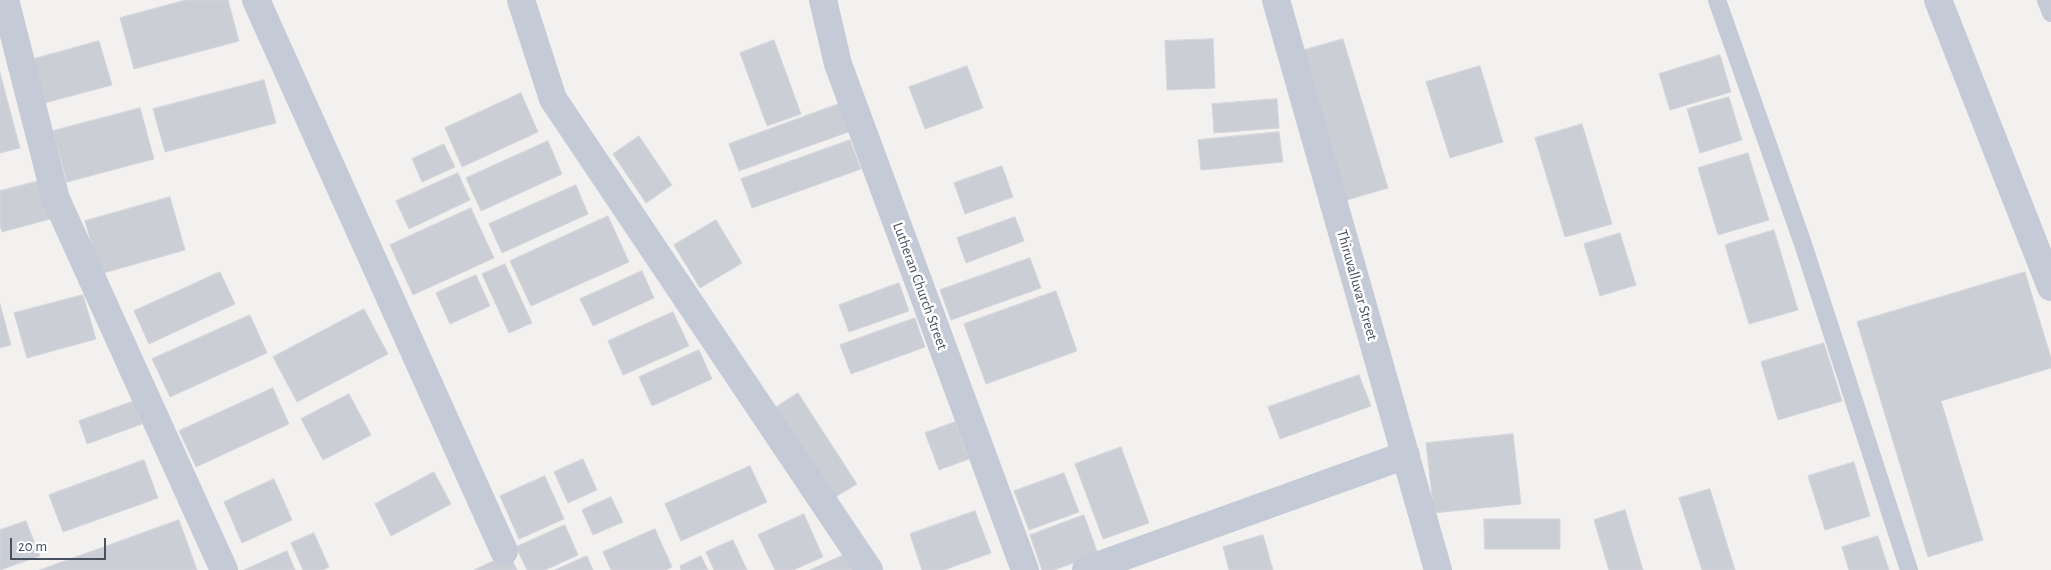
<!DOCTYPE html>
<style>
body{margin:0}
#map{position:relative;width:2051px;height:570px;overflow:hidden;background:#f3f1f0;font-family:"Alegreya Sans",sans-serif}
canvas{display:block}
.scale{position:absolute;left:10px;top:538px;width:96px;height:22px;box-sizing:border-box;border:2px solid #47505f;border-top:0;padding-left:6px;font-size:15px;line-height:18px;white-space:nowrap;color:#47505f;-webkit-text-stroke:4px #fff;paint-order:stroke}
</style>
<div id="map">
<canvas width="2051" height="570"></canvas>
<div class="scale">20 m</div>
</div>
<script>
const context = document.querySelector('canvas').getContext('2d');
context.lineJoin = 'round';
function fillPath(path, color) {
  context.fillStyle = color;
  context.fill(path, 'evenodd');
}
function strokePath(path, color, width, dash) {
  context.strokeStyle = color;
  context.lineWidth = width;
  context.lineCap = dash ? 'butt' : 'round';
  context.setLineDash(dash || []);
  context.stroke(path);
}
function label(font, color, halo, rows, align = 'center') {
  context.font = font + ' "Alegreya Sans",sans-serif';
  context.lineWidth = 5;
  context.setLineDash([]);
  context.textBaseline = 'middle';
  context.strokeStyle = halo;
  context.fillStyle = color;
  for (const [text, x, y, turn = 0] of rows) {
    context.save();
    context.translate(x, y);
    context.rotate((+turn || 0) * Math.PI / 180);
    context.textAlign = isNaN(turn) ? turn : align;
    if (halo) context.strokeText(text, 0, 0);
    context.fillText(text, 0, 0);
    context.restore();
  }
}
const building = new Path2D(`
 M 186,0 L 228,0 L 239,41 L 134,69 L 120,18 Z
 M 1213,39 L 1215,88 L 1167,90 L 1165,41 Z
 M 1343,39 L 1388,188 L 1340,202 L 1294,53 Z
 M 774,40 L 801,114 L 767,126 L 740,53 Z
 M 99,41 L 112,85 L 41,104 L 30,60 Z
 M 1720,55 L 1731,92 L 1670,110 L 1659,74 Z
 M 967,66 L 983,108 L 925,129 L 909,87 Z
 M 1480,66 L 1503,142 L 1450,158 L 1426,82 Z
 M 0,73 L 20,148 L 0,153 Z
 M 264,80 L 276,123 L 165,152 L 153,109 Z
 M 521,93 L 538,132 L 462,167 L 445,128 Z
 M 1729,97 L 1742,140 L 1700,153 L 1687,109 Z
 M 1277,99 L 1279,128 L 1214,133 L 1212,104 Z
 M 844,102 L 854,130 L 739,171 L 729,144 Z
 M 140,108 L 154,159 L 67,182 L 53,131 Z
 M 1582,124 L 1612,224 L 1565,237 L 1535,138 Z
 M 1279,132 L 1283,162 L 1201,170 L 1198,140 Z
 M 639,136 L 672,185 L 646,203 L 613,154 Z
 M 850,140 L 861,169 L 752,208 L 741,179 Z
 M 548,141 L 562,174 L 481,211 L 466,178 Z
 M 444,144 L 455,167 L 422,182 L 412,159 Z
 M 1748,153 L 1769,220 L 1718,235 L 1698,168 Z
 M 1002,166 L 1013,197 L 965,214 L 954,183 Z
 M 458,173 L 470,200 L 409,229 L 396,201 Z
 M 39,181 L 50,219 L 2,232 L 0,225 L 0,191 Z
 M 576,185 L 588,214 L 502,253 L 489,224 Z
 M 170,197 L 185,250 L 100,274 L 85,221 Z
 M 471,208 L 494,258 L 413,295 L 390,245 Z
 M 608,216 L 629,262 L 531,306 L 510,261 Z
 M 1015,217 L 1024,241 L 966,263 L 957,238 Z
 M 716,220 L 742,263 L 700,288 L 674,245 Z
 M 1774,230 L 1798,310 L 1749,324 L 1725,245 Z
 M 1620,233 L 1636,285 L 1600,296 L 1584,244 Z
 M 1030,258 L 1041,288 L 951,320 L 940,290 Z
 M 505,264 L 532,323 L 509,333 L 482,274 Z
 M 642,271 L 654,298 L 593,326 L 580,299 Z
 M 220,272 L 235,304 L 149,344 L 134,311 Z
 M 2025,272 L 2051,358 L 2051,368 L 1941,401 L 1983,540 L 1928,557 L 1857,322 Z
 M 476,275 L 490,306 L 450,324 L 436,293 Z
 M 899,283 L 909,311 L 849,332 L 839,305 Z
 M 1056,291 L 1077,351 L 986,384 L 964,324 Z
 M 83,295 L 96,339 L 27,358 L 14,313 Z
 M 0,304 L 11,345 L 0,348 Z
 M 364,309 L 388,354 L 297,402 L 273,357 Z
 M 673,312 L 689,346 L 623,375 L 608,341 Z
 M 250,315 L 267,353 L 170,397 L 152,359 Z
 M 915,318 L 925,347 L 851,374 L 840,345 Z
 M 1824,343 L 1842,401 L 1778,420 L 1761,362 Z
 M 699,350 L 712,379 L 652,406 L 639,377 Z
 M 1359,375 L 1371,406 L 1280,439 L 1268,407 Z
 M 273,388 L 289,424 L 196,467 L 179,431 Z
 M 798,393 L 857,484 L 829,501 L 770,411 Z
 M 349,394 L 371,435 L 323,460 L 301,419 Z
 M 134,401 L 142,424 L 87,444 L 79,421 Z
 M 955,422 L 969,459 L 939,470 L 925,433 Z
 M 1513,434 L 1521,504 L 1434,513 L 1426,443 Z
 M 1121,447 L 1149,523 L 1103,539 L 1075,464 Z
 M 583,459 L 597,490 L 568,503 L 554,472 Z
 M 144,460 L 158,498 L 63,532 L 49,495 Z
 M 1854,462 L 1870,516 L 1825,530 L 1808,476 Z
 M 750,466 L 767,502 L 681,541 L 665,504 Z
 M 434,472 L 451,504 L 391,536 L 375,504 Z
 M 1064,473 L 1079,512 L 1029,530 L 1014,491 Z
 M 545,476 L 564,519 L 519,539 L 500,496 Z
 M 274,479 L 292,520 L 242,543 L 224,502 Z
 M 1710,489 L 1735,570 L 1702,570 L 1679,498 Z
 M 611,497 L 623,522 L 593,535 L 582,510 Z
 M 1625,510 L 1643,570 L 1609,570 L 1594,520 Z
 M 975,511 L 991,553 L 944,570 L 922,570 L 910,534 Z
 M 804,514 L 823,557 L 793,570 L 775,570 L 758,535 Z
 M 1084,515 L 1098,554 L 1054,570 L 1042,570 L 1030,535 Z
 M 1484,519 L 1560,519 L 1560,549 L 1485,549 Z
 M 179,520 L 197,570 L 40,570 Z
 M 26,521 L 40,556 L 0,570 L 0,530 Z
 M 565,525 L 578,555 L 545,570 L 527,570 L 516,547 Z
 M 655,529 L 672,567 L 665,570 L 611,570 L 603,552 Z
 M 314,533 L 329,567 L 323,570 L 303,570 L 291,543 Z
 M 1263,535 L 1273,570 L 1229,570 L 1223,547 Z
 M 1878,536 L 1889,570 L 1849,570 L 1842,547 Z
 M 733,540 L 747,570 L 714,570 L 706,552 Z
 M 287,551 L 295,570 L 244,570 Z
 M 848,553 L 856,570 L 810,570 Z
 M 509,554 L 517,570 L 474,570 Z
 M 587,556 L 593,570 L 555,570 Z
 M 701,556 L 708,570 L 681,570 L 680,566 Z`);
const service = new Path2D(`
 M 1717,0 L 1803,244 L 1909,570
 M 2046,0 L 2051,13`);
const minor = new Path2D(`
 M 5,0 L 56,199 L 224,570
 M 256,0 L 504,551
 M 521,0 L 553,99 L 869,570
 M 823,0 L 838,64 L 1025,570
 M 1276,0 L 1438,570
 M 1938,0 L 2051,287
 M 1086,570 L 1406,455`);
const streetNames = [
 ["Thiruvalluvar Street",1357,285,74],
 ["Lutheran Church Street",920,286,70]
];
fillPath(building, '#ccced6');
strokePath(building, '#d4d5dc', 1);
strokePath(service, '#c4cad6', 18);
strokePath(minor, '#c4cad6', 28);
label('15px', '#47505f', '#fff', streetNames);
</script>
